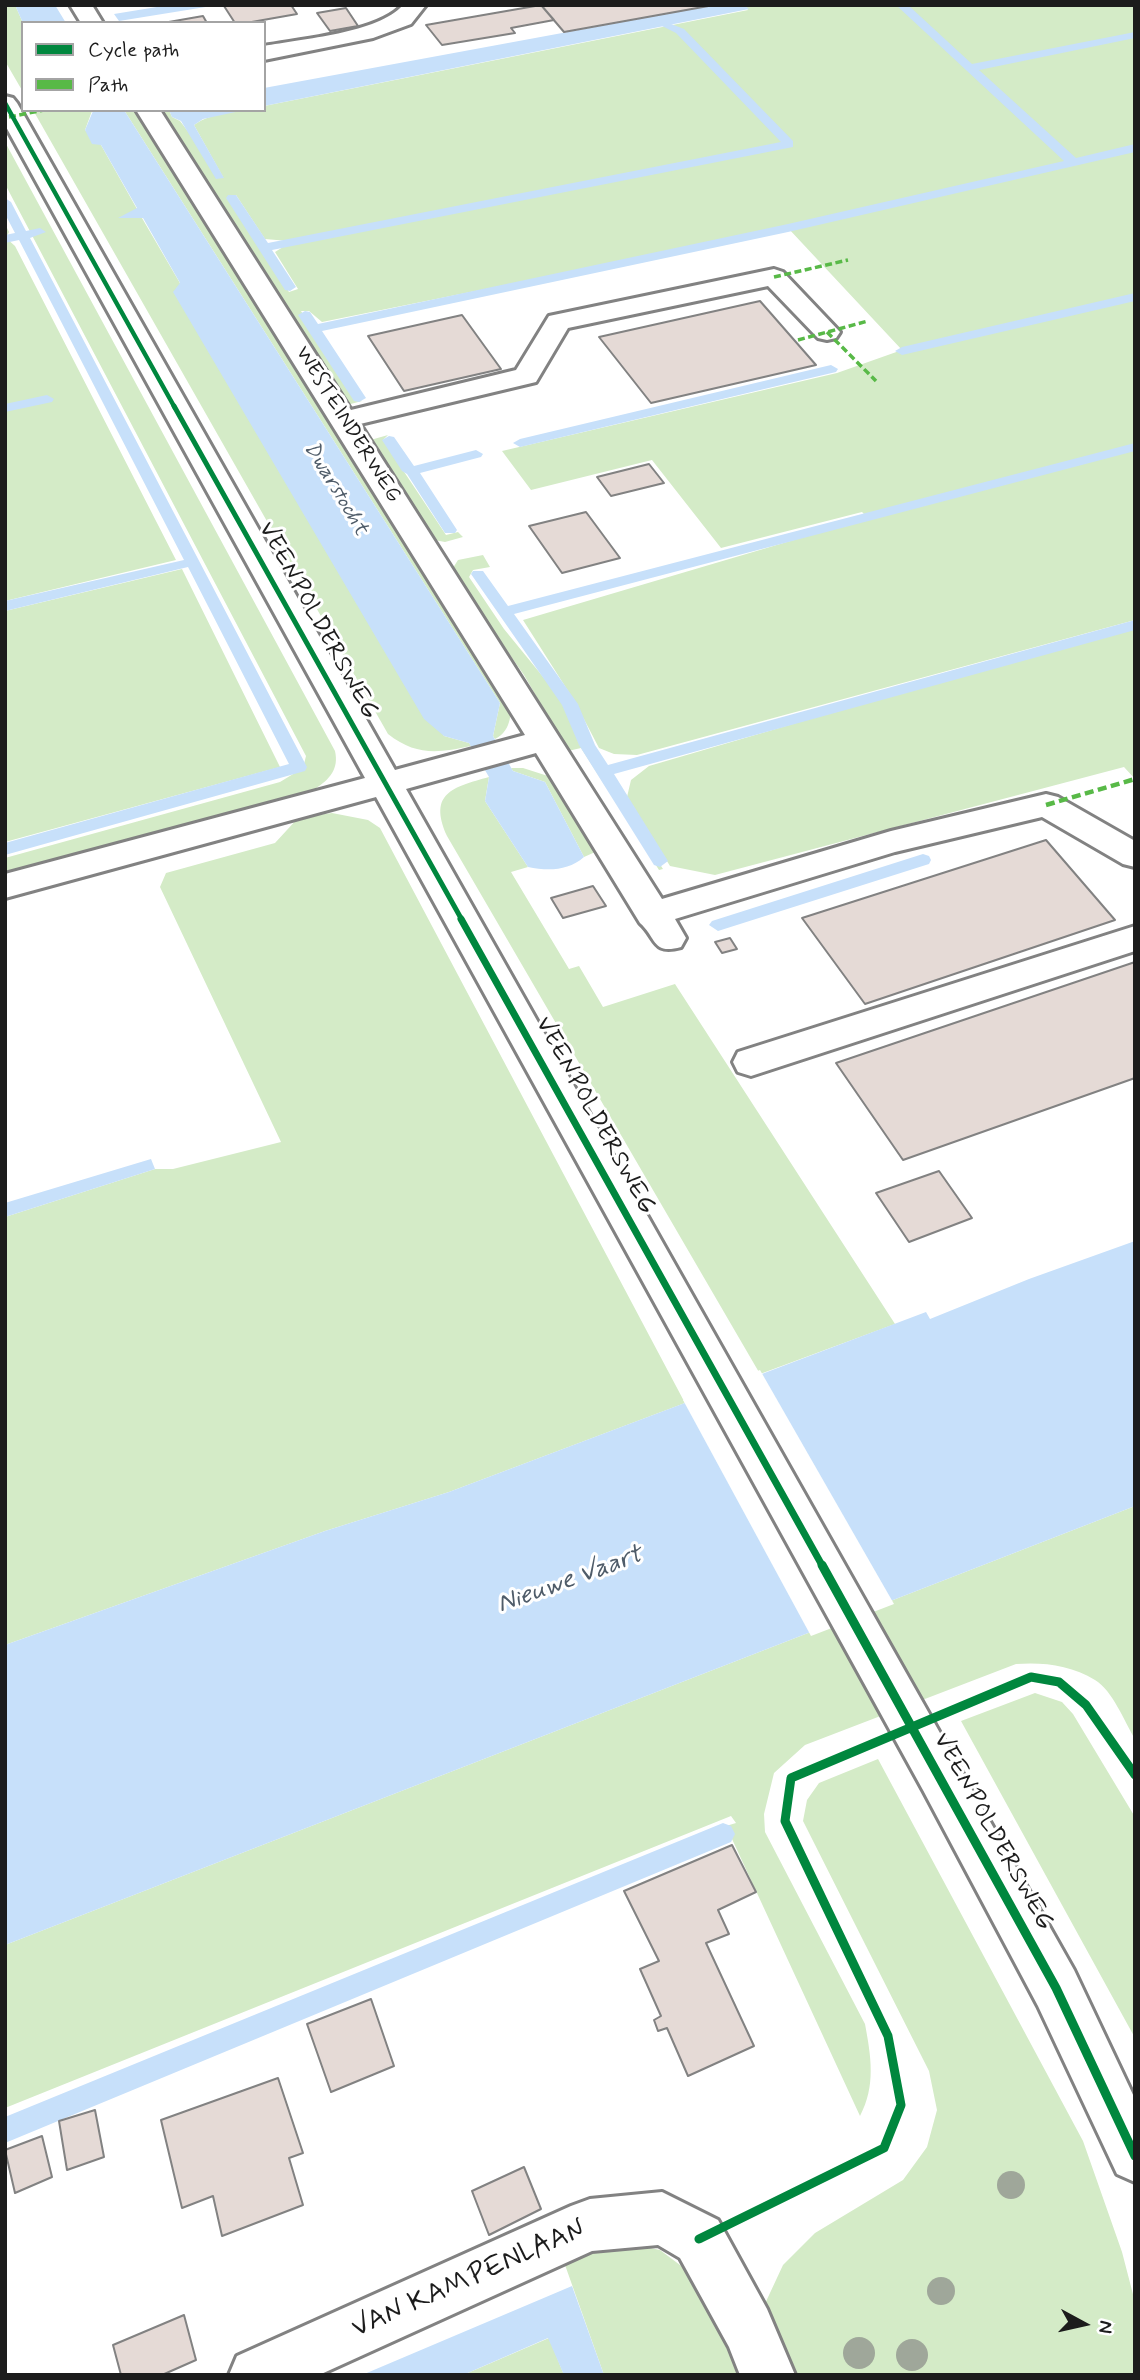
<!DOCTYPE html>
<style>
body{margin:0}
#map{position:relative;width:1140px;height:2380px;overflow:hidden;background:#fff;font-family:Mynerve,sans-serif}
canvas{display:block}
.frame{position:absolute;inset:0;border:7px solid #1c1c1c;pointer-events:none}
.legend{position:absolute;left:21px;top:21px;width:245px;height:91px;box-sizing:border-box;background:#fff;border:2px solid #a4a4a4;margin:0;padding:9px 12px;list-style:none;font-size:21px;color:#1c1c1c}
.legend li{display:flex;align-items:center;gap:14px;height:35px}
.legend b{width:35px;border:2px solid #a4a4a4}
.north{position:absolute;left:1049px;top:2289px;width:70px;height:70px;-webkit-text-stroke:5px #fff;paint-order:stroke;rotate:98deg;font-size:19px;font-weight:700;line-height:28px;text-align:center;color:#1c1c1c}
.north::after{content:'';display:block;margin:auto;width:24px;height:32px;background:#1c1c1c;clip-path:polygon(50% 0,100% 100%,50% 72%,0 100%)}
</style>
<div id="map">
<canvas width="1140" height="2380"></canvas>
<div class="frame"></div>
<ul class="legend">
<li><b style="height:9px;background:#00873e"></b>Cycle path</li>
<li><b style="height:9px;background:#58b947"></b>Path</li>
</ul>
<div class="north">N</div>
</div>
<script>
const context = document.querySelector('canvas').getContext('2d');
context.lineJoin = 'round';
function fillPath(path, color) {
  context.fillStyle = color;
  context.fill(path, 'evenodd');
}
function strokePath(path, color, width, dash) {
  context.strokeStyle = color;
  context.lineWidth = width;
  context.lineCap = dash ? 'butt' : 'round';
  context.setLineDash(dash || []);
  context.stroke(path);
}
function label(font, color, halo, rows, align = 'center') {
  context.font = font + ' Mynerve,sans-serif';
  context.lineWidth = 6;
  context.setLineDash([]);
  context.textBaseline = 'middle';
  context.strokeStyle = halo;
  context.fillStyle = color;
  for (const [text, x, y, turn = 0] of rows) {
    context.save();
    context.translate(x, y);
    context.rotate((+turn || 0) * Math.PI / 180);
    context.textAlign = isNaN(turn) ? turn : align;
    if (halo) context.strokeText(text, 0, 0);
    context.fillText(text, 0, 0);
    context.restore();
  }
}
const green = new Path2D(`
 M 5,5 L 15,5 L 23,23 L 23,92 L 5,61 Z
 M 744,5 L 1135,5 L 1135,620 L 637,755 L 614,754 L 599,748 L 575,702 L 523,620 L 868,518 L 862,512 L 721,548 L 652,460 L 531,490 L 502,451 L 837,373 L 902,350 L 788,228 L 322,322 L 309,311 L 301,311 L 352,396 L 362,401 L 343,406 L 156,110 L 169,110 L 172,117 L 180,121 L 223,177 L 194,125 C 212,112 242,110 264,110 L 264,106 L 748,10 ZM 661,170 L 283,247 L 275,252 L 298,289 L 289,292 L 227,197 L 236,195 L 265,239 L 288,241 Z
 M 33,110 L 97,110 L 92,111 L 85,130 L 101,145 L 137,209 L 122,217 L 142,218 L 444,736 L 469,743 L 471,746 C 438,753 416,756 388,734 Z
 M 124,110 L 138,110 L 511,693 C 511,711 513,730 495,739 L 493,736 L 500,703 Z
 M 5,142 L 335,751 C 339,769 330,779 315,789 L 5,873 L 5,858 L 280,782 L 303,768 L 306,756 L 5,184 Z
 M 5,224 L 9,232 L 6,238 L 15,246 L 176,560 L 5,601 Z
 M 388,435 L 383,440 L 446,535 L 458,532 L 463,537 L 445,542 L 429,539 L 367,441 Z
 M 483,555 L 490,567 L 473,570 L 469,577 L 504,629 L 566,705 L 584,746 L 663,869 L 659,870 L 581,748 L 568,751 L 524,675 L 451,571 L 458,560 Z
 M 182,569 L 280,767 L 5,842 L 5,611 Z
 M 1135,624 L 1135,779 L 1124,767 L 715,875 L 670,866 L 627,797 L 631,780 L 649,766 Z
 M 511,768 L 523,768 L 551,777 L 602,849 L 584,857 L 545,782 L 513,771 Z
 M 489,777 L 485,801 L 528,867 L 511,872 L 569,969 L 579,966 L 603,1007 L 675,984 L 895,1324 L 760,1374 L 447,836 C 428,793 453,787 489,777 Z
 M 332,813 L 368,820 L 380,828 L 685,1403 L 449,1492 L 325,1531 L 5,1645 L 5,1217 L 155,1169 L 173,1169 L 281,1142 L 160,887 L 166,873 L 275,843 L 298,818 Z
 M 1135,1506 L 1135,1739 C 1124,1721 1113,1691 1095,1680 C 1071,1665 1043,1662 1016,1664 L 805,1745 L 774,1773 L 764,1814 L 765,1832 L 865,2024 C 871,2056 876,2086 860,2116 L 726,1826 L 736,1823 L 731,1816 L 5,2108 L 5,1945 Z
 M 1035,1693 L 1062,1702 L 1073,1714 L 1135,1817 L 1135,2038 L 961,1721 Z
 M 878,1759 L 1083,2141 L 1122,2252 L 1135,2302 L 1135,2375 L 795,2375 L 763,2308 L 783,2265 L 815,2233 L 903,2180 L 927,2147 L 937,2110 L 929,2071 L 803,1821 L 807,1800 L 819,1783 Z
 M 603,2238 L 660,2250 L 700,2280 L 743,2375 L 604,2375 L 559,2248 Z
 M 549,2338 L 564,2375 L 463,2375 Z`);
const water = new Path2D(`
 M 15,5 L 55,5 L 66,23 L 23,23 Z
 M 169,5 L 218,5 L 119,21 L 114,14 Z
 M 714,5 L 744,5 L 749,9 L 264,106 L 264,88 Z
 M 124,110 L 500,703 L 493,736 L 513,771 L 545,782 L 584,857 C 568,871 548,871 528,867 L 485,801 L 489,777 L 469,743 L 444,736 L 424,719 L 173,292 L 180,283 L 143,218 L 118,218 L 137,208 L 101,145 L 92,144 L 85,130 L 93,111 Z
 M 169,110 L 245,110 L 203,119 L 194,125 L 224,178 L 216,179 L 181,121 L 172,117 Z
 M 151,1159 L 155,1169 L 5,1217 L 5,1203 Z
 M 1135,1241 L 1135,1506 L 5,1945 L 5,1645 L 325,1531 L 449,1492 L 926,1312 L 930,1319 L 1029,1279 Z
 M 572,2286 L 604,2375 L 564,2375 L 548,2338 L 463,2375 L 362,2375 Z`);
const pier = new Path2D(`
 M 760,1370 L 894,1604 L 811,1636 L 683,1400 Z`);
const stream = new Path2D(`
 M 896,5 L 908,5 L 972,64 L 1135,32 L 1135,38 L 979,70 L 1076,158 L 1135,144 L 1135,152 L 788,232 L 322,331 L 366,398 L 359,402 L 354,401 L 298,315 L 305,311 L 310,312 L 318,324 L 788,224 L 1064,161 Z
 M 666,22 L 684,29 L 793,141 L 793,147 L 272,250 L 296,287 L 290,291 L 285,290 L 226,198 L 228,195 L 236,195 L 268,243 L 781,142 L 676,33 L 660,25 Z
 M 5,198 L 11,202 L 26,231 L 40,228 L 46,232 L 30,238 L 307,767 L 305,771 L 5,855 L 5,843 L 289,764 L 188,567 L 5,611 L 5,601 L 184,560 L 19,240 L 5,243 L 5,235 L 15,233 L 5,214 Z
 M 1135,293 L 1135,301 L 902,355 L 895,351 L 902,347 Z
 M 831,365 L 838,369 L 836,372 L 520,447 L 513,443 L 520,439 Z
 M 47,395 L 54,399 L 52,402 L 5,412 L 5,404 Z
 M 389,436 L 394,437 L 414,466 L 476,450 L 483,454 L 481,457 L 420,473 L 457,530 L 455,533 L 445,533 L 407,474 L 402,471 L 382,440 Z
 M 1135,443 L 1135,451 L 514,614 L 578,704 L 595,745 L 608,765 L 1135,620 L 1135,630 L 614,774 L 668,861 L 660,867 L 654,865 L 579,745 L 562,705 L 471,574 L 473,571 L 483,571 L 508,606 Z
 M 923,854 L 929,856 L 931,860 L 929,864 L 718,931 L 709,925 L 712,921 Z
 M 723,1823 L 731,1826 L 735,1834 L 731,1842 L 5,2143 L 5,2117 Z`);
const building = new Path2D(`
 M 291,5 L 297,14 L 246,23 L 235,23 L 224,6 Z
 M 541,5 L 554,20 L 511,28 L 515,33 L 442,45 L 426,25 Z
 M 541,5 L 714,5 L 564,32 Z
 M 346,8 L 358,26 L 330,31 L 317,13 Z
 M 203,16 L 207,23 L 163,23 Z
 M 760,301 L 816,365 L 651,403 L 599,337 Z
 M 462,315 L 501,369 L 404,391 L 368,336 Z
 M 649,464 L 664,483 L 611,496 L 597,477 Z
 M 586,512 L 620,558 L 562,573 L 529,526 Z
 M 1046,840 L 1115,920 L 865,1004 L 802,918 Z
 M 593,886 L 606,906 L 563,918 L 551,898 Z
 M 730,938 L 737,949 L 722,953 L 715,942 Z
 M 1135,962 L 1135,1078 L 903,1160 L 836,1063 Z
 M 939,1171 L 972,1218 L 909,1242 L 876,1193 Z
 M 732,1845 L 756,1892 L 718,1910 L 729,1934 L 706,1943 L 754,2046 L 688,2076 L 667,2028 L 658,2031 L 654,2020 L 661,2016 L 640,1969 L 659,1961 L 624,1891 Z
 M 371,1999 L 394,2066 L 331,2092 L 307,2024 Z
 M 278,2078 L 303,2153 L 289,2158 L 303,2205 L 222,2236 L 213,2196 L 182,2208 L 161,2120 Z
 M 95,2110 L 104,2157 L 67,2170 L 59,2121 Z
 M 42,2136 L 52,2177 L 15,2193 L 5,2150 Z
 M 524,2167 L 541,2209 L 489,2235 L 472,2191 Z
 M 184,2315 L 196,2360 L 162,2375 L 121,2375 L 113,2345 Z`);
const minor = new Path2D(`
 M 70,5 L 92,5 L 103,23 L 81,23 Z
 M 403,5 L 426,5 L 411,24 L 373,38 L 264,60 L 264,46 C 301,39 379,33 403,5 Z
 M 5,96 L 13,98 L 17,103 L 395,770 L 525,735 L 136,110 L 160,110 L 351,410 L 516,370 L 549,316 L 774,269 L 783,272 L 840,332 L 836,338 L 827,340 L 818,338 L 768,286 L 568,328 L 536,382 L 360,424 L 662,899 L 891,831 L 1046,794 L 1058,797 L 1135,841 L 1135,867 L 1123,864 L 1042,817 L 895,852 L 675,919 L 686,938 L 681,947 C 652,955 657,938 640,923 L 536,753 L 406,789 L 1074,1970 L 1135,2099 L 1135,2182 L 1117,2174 L 1038,2006 L 923,1790 L 376,797 L 5,898 L 5,874 L 365,778 L 5,125 Z
 M 1135,926 L 1135,951 L 751,1076 L 738,1072 L 733,1062 L 738,1052 Z
 M 662,2192 L 718,2220 L 767,2309 L 795,2375 L 740,2375 L 729,2347 L 680,2258 L 658,2245 L 592,2251 L 319,2375 L 229,2375 L 237,2356 L 571,2206 L 590,2199 Z`);
const quietFar1 = new Path2D(`
 M 9,117 L 44,110
 M 774,277 L 848,260
 M 827,332 L 876,381
 M 798,340 L 868,321`);
const quiet = new Path2D(`
 M 1046,805 L 1135,779`);
const cyclewayFar3 = new Path2D(`
 M 5,103 L 175,408`);
const cyclewayFar2 = new Path2D(`
 M 174,406 L 462,920`);
const cyclewayFar1 = new Path2D(`
 M 461,919 L 823,1567`);
const cycleway = new Path2D(`
 M 822,1565 L 1056,1988 L 1135,2156
 M 699,2239 L 884,2148 L 901,2105 L 888,2036 L 785,1821 L 791,1778 L 1031,1677 L 1059,1682 L 1086,1705 L 1135,1775`);
const trees = [
 [1011,2185,14],
 [941,2291,14],
 [859,2353,16],
 [912,2355,16]
];
const farStreetnames = [
 ["WESTEINDERWEG",347,425,58]
];
const farWaternames = [
 ["Dwarstocht",335,489,59]
];
const streetNames = [
 ["VEENPOLDERSWEG",317,621,61],
 ["VEENPOLDERSWEG",594,1116,61],
 ["VEENPOLDERSWEG",992,1832,61]
];
const waterNames = [
 ["Nieuwe Vaart",570,1581,-20]
];
const nearStreetnames = [
 ["VAN KAMPENLAAN",469,2280,-24]
];
fillPath(green, '#d4ebc7');
fillPath(water, '#c7e0fa');
fillPath(pier, '#fff');
fillPath(stream, '#c7e0fa');
fillPath(building, '#e5dad6');
strokePath(building, '#828282', 2);
strokePath(minor, '#828282', 6);
fillPath(minor, '#fff');
strokePath(quietFar1, '#58b947', 3.5, [7, 3.5]);
strokePath(quiet, '#58b947', 4.5, [9, 4.5]);
strokePath(cyclewayFar3, '#00873e', 4.5);
strokePath(cyclewayFar2, '#00873e', 5);
strokePath(cyclewayFar1, '#00873e', 7);
strokePath(cycleway, '#00873e', 9);
context.fillStyle = '#9fa79a';
for (const [x, y, r] of trees) {
  context.beginPath();
  context.arc(x, y, r, 0, 2 * Math.PI);
  context.fill();
}
label('21px', '#1c1c1c', '#fff', farStreetnames);
label('italic 21px', '#4f5c69', '#fff', farWaternames);
label('24px', '#1c1c1c', '#fff', streetNames);
label('italic 26px', '#4f5c69', '#fff', waterNames);
label('28px', '#1c1c1c', '#fff', nearStreetnames);
</script>
